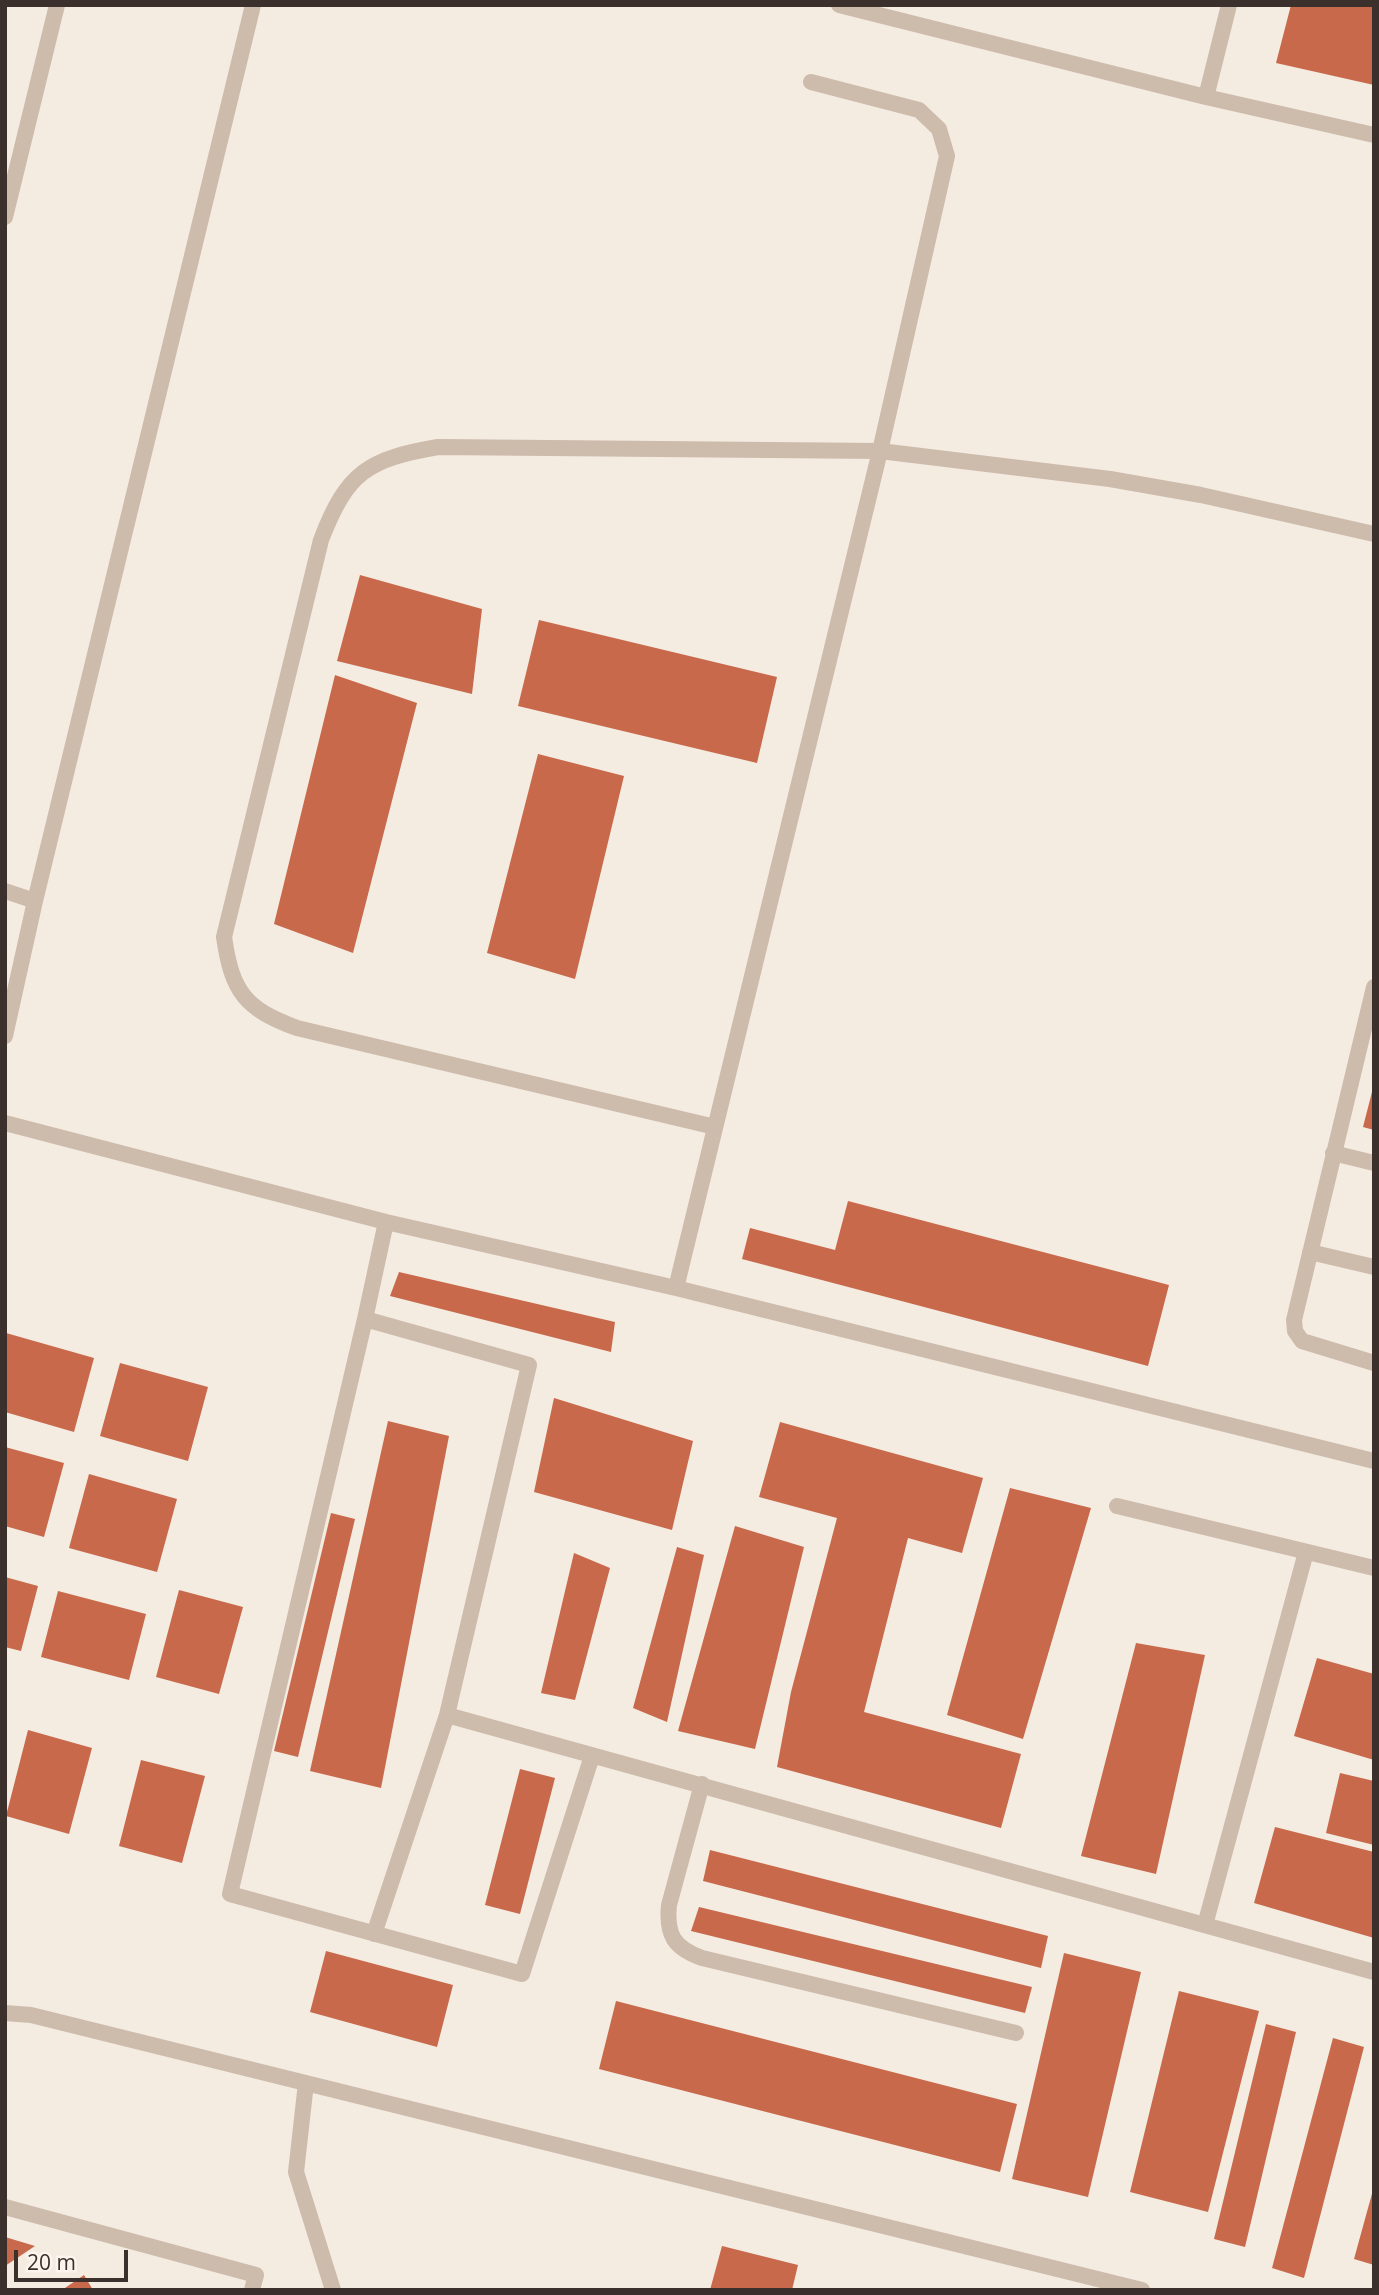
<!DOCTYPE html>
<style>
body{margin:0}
#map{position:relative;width:1379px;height:2295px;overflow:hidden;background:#f4ebe1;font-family:"Open Sans",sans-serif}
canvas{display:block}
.frame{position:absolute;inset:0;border:7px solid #3b302b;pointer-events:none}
.scale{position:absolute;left:14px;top:2250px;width:114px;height:32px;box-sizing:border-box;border:4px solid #3b302b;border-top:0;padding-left:9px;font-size:21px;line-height:24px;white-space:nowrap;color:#3b302b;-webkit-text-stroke:5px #fbf5ee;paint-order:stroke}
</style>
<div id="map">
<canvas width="1379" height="2295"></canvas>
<div class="frame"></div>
<div class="scale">20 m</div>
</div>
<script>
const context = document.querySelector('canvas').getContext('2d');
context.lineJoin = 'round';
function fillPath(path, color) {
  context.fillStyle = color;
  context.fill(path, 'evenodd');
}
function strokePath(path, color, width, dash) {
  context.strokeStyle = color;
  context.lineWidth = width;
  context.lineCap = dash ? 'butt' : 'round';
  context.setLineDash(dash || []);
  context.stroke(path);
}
const building = new Path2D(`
 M 1291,5 L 1374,5 L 1374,85 L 1276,63 Z
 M 360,575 L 482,609 L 472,694 L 337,661 Z
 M 539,620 L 777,677 L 757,763 L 518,706 Z
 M 335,675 L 417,703 L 353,953 L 274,924 Z
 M 538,754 L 624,776 L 575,979 L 487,953 Z
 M 1373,1088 L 1374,1088 L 1374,1130 L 1363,1127 Z
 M 848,1201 L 1169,1285 L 1148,1366 L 742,1259 L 750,1228 L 835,1250 Z
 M 399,1272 L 615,1322 L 611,1352 L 390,1296 Z
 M 6,1333 L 94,1358 L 74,1432 L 5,1412 Z
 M 120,1363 L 208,1387 L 188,1461 L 100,1436 Z
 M 554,1398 L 693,1441 L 672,1530 L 534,1492 Z
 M 388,1421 L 449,1436 L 381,1788 L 310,1771 Z
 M 780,1422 L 983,1478 L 962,1553 L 908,1538 L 864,1712 L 1021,1754 L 1001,1828 L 777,1767 L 791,1692 L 837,1518 L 759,1497 Z
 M 5,1447 L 64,1463 L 44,1537 L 5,1526 Z
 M 89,1474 L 177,1499 L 157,1572 L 69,1548 Z
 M 1010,1488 L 1091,1508 L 1023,1739 L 947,1715 Z
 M 331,1513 L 355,1519 L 298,1757 L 274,1751 Z
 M 735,1526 L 804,1547 L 755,1749 L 678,1731 Z
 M 677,1547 L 704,1555 L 667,1722 L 633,1708 Z
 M 574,1553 L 610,1568 L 575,1700 L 541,1693 Z
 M 5,1577 L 38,1586 L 21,1651 L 5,1647 Z
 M 179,1590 L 243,1607 L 219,1694 L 156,1677 Z
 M 58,1591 L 146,1614 L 129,1680 L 41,1657 Z
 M 1136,1643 L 1205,1655 L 1156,1874 L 1081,1856 Z
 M 1317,1658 L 1374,1674 L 1374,1760 L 1294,1736 Z
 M 28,1730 L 92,1748 L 69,1834 L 6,1816 Z
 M 141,1760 L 205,1776 L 182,1863 L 119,1846 Z
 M 520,1769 L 555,1778 L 520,1914 L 485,1905 Z
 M 1340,1773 L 1374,1781 L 1374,1845 L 1326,1833 Z
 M 1275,1827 L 1374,1852 L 1374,1938 L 1254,1903 Z
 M 710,1850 L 1048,1936 L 1041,1968 L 703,1881 Z
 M 699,1907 L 1032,1987 L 1025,2013 L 691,1931 Z
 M 326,1951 L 453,1985 L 437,2047 L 310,2012 Z
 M 1064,1953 L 1141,1972 L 1088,2197 L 1012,2179 Z
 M 1179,1991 L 1259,2011 L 1208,2212 L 1130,2192 Z
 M 616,2001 L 1017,2104 L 1000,2172 L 599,2069 Z
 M 1266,2024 L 1296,2032 L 1245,2247 L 1214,2239 Z
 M 1333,2038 L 1364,2047 L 1304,2278 L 1272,2268 Z
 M 1373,2190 L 1374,2190 L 1374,2265 L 1354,2259 Z
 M 5,2237 L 35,2246 L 5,2266 Z
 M 722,2246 L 798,2265 L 792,2290 L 710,2290 Z
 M 84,2275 L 93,2290 L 62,2290 Z`);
const service = new Path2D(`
 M 839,5 L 1206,97 L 1374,135
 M 1206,97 L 1229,5
 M 5,217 L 57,5
 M 5,891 L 35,901
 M 1374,987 L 1294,1320 L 1295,1331 L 1302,1341 L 1374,1363
 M 5,1036 L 35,901 L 253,5
 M 5,1123 L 386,1222 L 676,1288 L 1374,1461
 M 715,1127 L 297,1028 C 245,1009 232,992 224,937 L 321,540 C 347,472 368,459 438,447 L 880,451 L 1110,479 L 1201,495 L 1374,534
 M 1333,1153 L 1374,1163
 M 386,1222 L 365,1319 L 230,1894 L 522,1974 L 592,1756
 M 1310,1252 L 1374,1267
 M 676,1288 L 880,451 L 947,156 L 939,129 L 919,110 L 811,82
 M 365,1319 L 529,1365 L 447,1715 L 374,1934
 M 1117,1506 L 1374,1568
 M 447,1715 L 1374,1972
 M 702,1784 L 669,1905 C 666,1935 674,1948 702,1958 L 1016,2033
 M 1205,1925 L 1306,1552
 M 5,2013 L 31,2015 L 1142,2290
 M 306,2083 L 296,2172 L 333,2290
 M 5,2207 L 256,2275 L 252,2290`);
fillPath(building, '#c8694b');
strokePath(service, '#cdbbac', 16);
</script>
